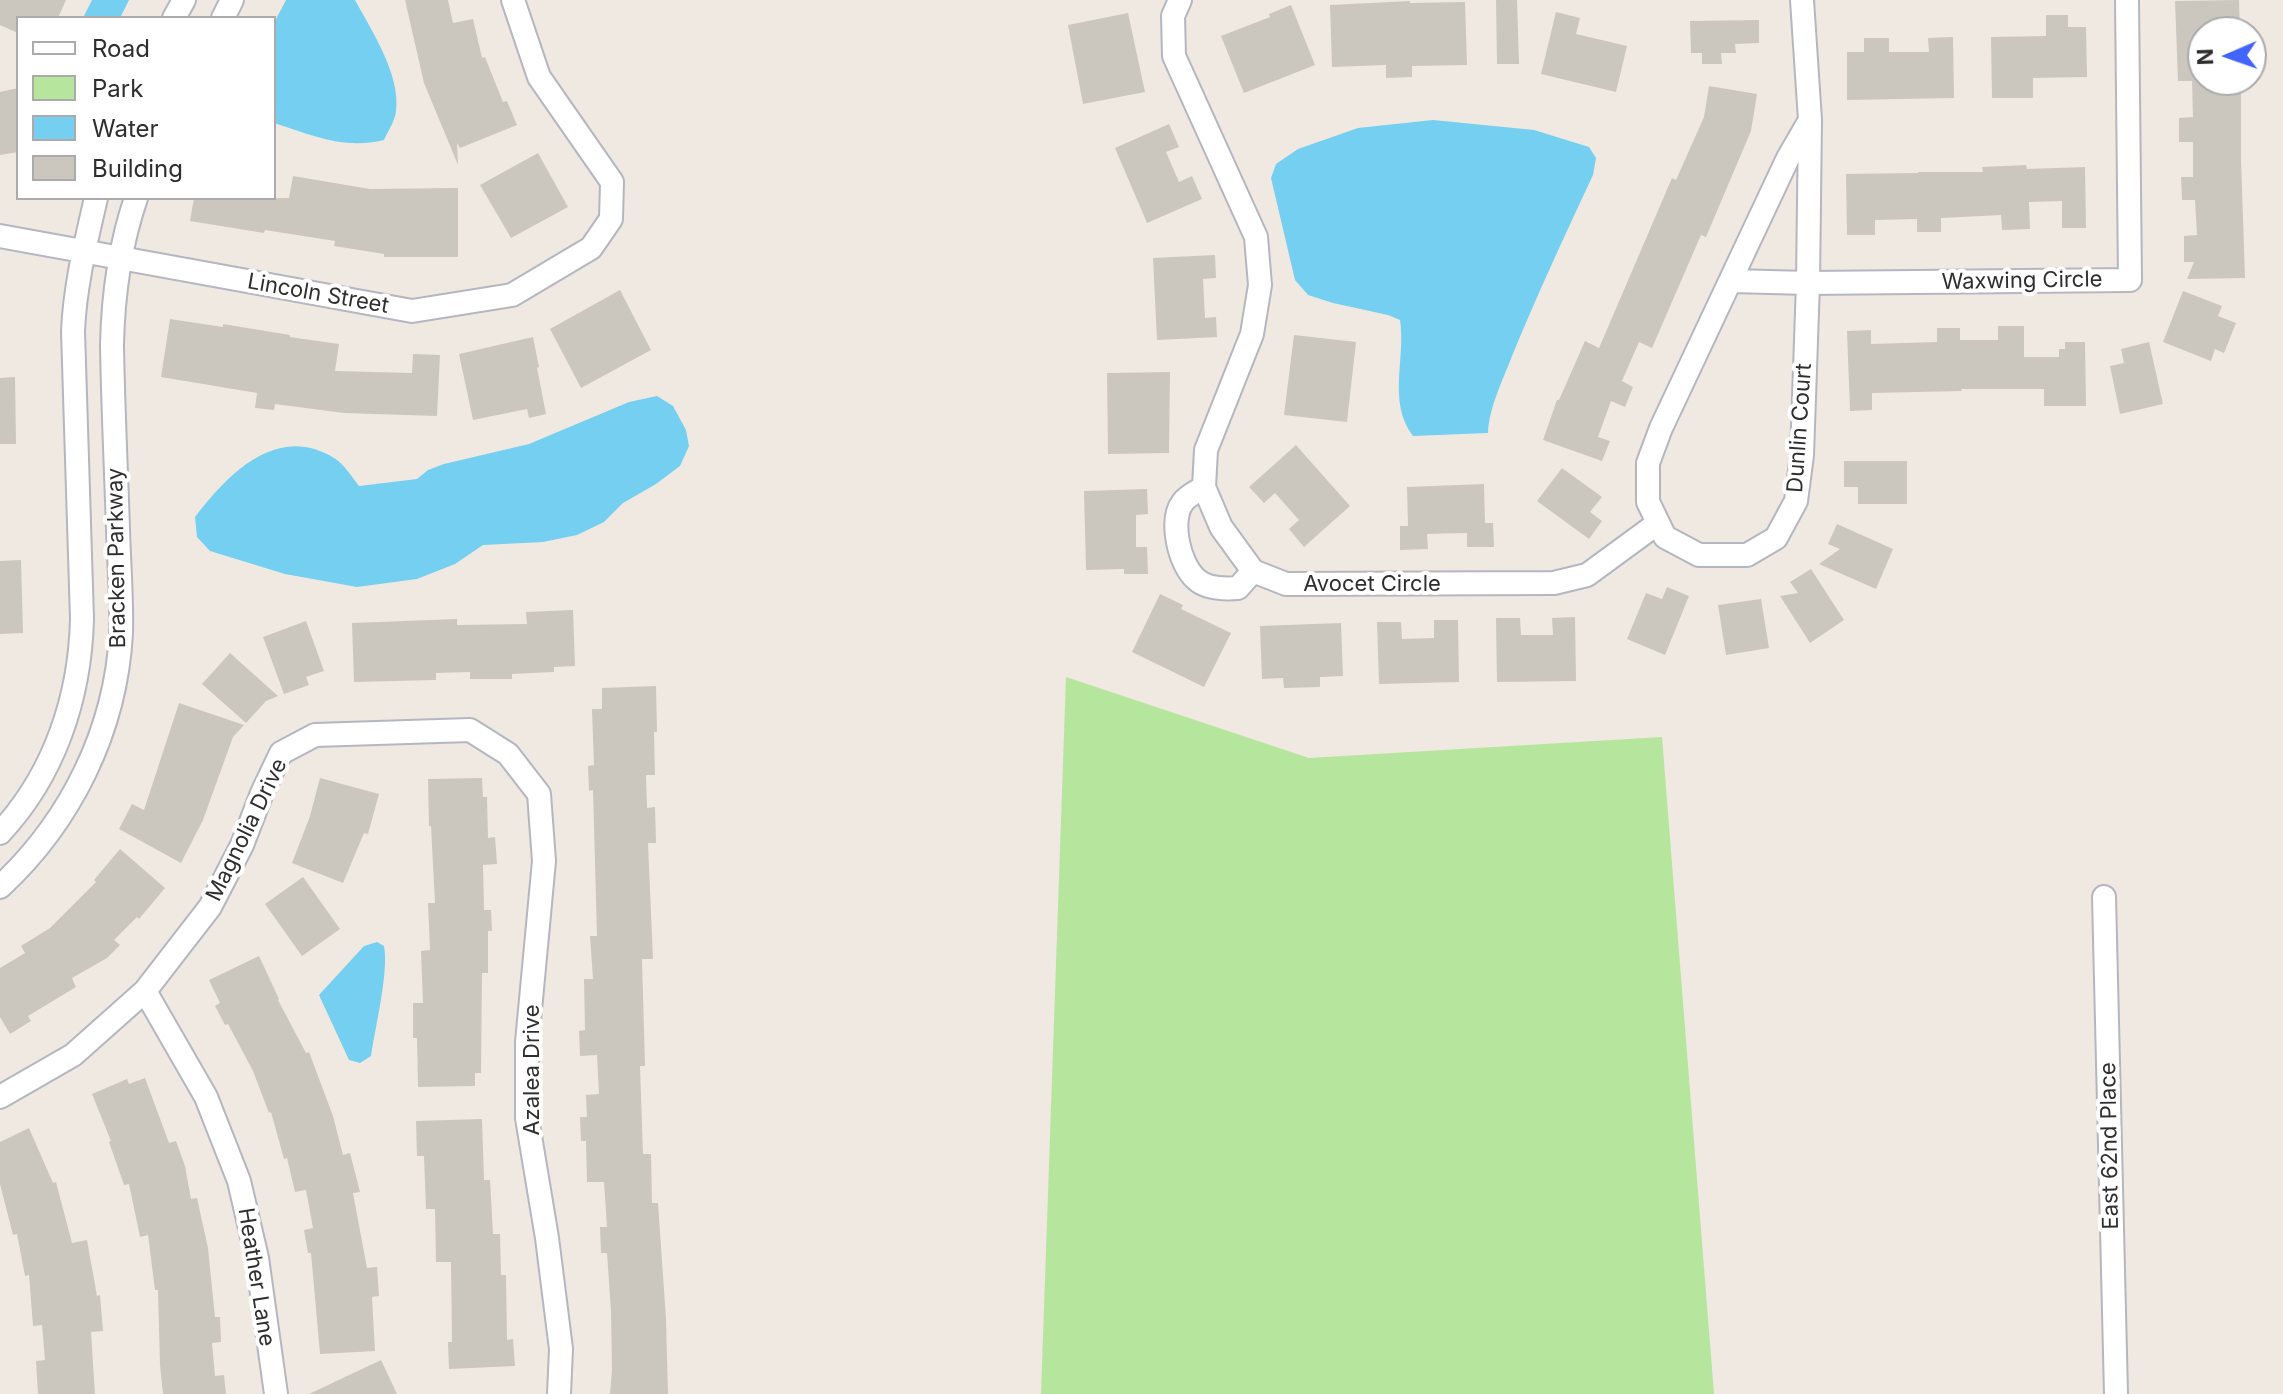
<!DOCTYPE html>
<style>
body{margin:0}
#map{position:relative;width:2283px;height:1394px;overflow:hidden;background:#efe9e1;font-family:Inter,sans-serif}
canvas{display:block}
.legend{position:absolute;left:16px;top:16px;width:260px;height:184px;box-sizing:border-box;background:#fff;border:2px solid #ababab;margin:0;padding:10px 14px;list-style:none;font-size:24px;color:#2e2e2e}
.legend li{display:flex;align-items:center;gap:16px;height:40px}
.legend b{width:40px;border:2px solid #ababab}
.north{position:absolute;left:2187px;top:16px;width:80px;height:80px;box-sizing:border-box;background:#fff;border:2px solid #ababab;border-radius:50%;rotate:268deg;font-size:22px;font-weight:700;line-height:32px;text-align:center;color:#2e2e2e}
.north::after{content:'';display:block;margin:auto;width:28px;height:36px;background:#4264fb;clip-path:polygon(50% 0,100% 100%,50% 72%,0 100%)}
</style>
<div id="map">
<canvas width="2283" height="1394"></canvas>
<ul class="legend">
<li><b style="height:10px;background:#fff"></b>Road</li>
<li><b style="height:22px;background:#b6e59e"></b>Park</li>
<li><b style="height:22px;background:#75cff0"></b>Water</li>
<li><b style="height:22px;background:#cbc7bf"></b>Building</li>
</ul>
<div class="north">N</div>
</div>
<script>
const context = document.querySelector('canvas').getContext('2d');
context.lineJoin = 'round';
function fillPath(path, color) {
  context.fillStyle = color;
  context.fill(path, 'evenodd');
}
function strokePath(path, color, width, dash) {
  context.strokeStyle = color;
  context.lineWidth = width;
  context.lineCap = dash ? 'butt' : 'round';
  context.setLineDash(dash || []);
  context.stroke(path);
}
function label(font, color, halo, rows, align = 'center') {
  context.font = font + ' Inter,sans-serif';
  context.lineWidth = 8;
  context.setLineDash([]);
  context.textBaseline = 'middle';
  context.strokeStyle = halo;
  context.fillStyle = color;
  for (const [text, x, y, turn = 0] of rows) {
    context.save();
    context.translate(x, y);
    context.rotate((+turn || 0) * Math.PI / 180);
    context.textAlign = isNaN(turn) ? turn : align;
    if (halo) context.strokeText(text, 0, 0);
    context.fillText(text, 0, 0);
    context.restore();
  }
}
const green = new Path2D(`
 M 1066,677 L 1309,758 L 1662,737 L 1714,1394 L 1041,1394 Z`);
const water = new Path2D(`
 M 92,0 L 129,0 L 120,18 L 83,18 Z
 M 286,0 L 355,0 C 372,31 401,76 396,111 C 395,121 388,131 384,140 C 343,150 312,135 274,123 L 274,23 Z
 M 1433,120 L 1534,130 L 1589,147 L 1596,158 L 1593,175 C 1565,235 1537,295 1512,356 C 1503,380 1489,407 1488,433 L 1413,436 C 1387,402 1406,359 1400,320 L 1388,315 L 1333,303 L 1308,295 L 1295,280 L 1271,178 L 1276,164 L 1298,149 L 1358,128 Z
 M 657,396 L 673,406 L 686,430 L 689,446 L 680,466 L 656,484 L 623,503 L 604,522 L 577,535 L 543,542 L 483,545 L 455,564 L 417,579 L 357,587 L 285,574 L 210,551 L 197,537 L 195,517 C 228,474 277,423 334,458 C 344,464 352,477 359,486 L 417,479 L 428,470 L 444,464 L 529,444 L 629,402 Z
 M 377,942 L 384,946 C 389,972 375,1028 371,1056 L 360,1063 L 349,1060 L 319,995 L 364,946 Z`);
const building = new Path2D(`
 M 0,0 L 66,0 L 58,18 L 18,18 L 18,33 L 0,25 Z
 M 405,0 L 448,0 L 453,23 L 473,19 L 482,58 L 485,57 L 503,102 L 507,101 L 517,125 L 460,148 L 457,143 L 458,165 L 424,83 Z
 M 1496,0 L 1517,0 L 1519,64 L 1497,64 Z
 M 2239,0 L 2240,32 L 2203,32 L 2203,80 L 2241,80 L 2241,159 L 2245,278 L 2187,279 L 2194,262 L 2184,262 L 2184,236 L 2197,235 L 2195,200 L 2182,200 L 2181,177 L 2193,177 L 2193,142 L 2179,142 L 2179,118 L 2193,117 L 2192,81 L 2178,81 L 2175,1 Z
 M 1410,1 L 1410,3 L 1465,2 L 1467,65 L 1412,66 L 1412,77 L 1386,78 L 1386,65 L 1332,67 L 1330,5 Z
 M 1291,5 L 1315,65 L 1244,93 L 1221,36 L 1270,17 L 1269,14 Z
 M 1556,12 L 1580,18 L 1576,34 L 1627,46 L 1616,92 L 1541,74 Z
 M 1128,13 L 1145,92 L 1083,104 L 1068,25 Z
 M 2046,15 L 2068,15 L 2068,27 L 2086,27 L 2087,77 L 2033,78 L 2033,98 L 1992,98 L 1991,37 L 2046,36 Z
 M 1759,20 L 1759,43 L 1735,44 L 1736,53 L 1721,53 L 1722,64 L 1702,64 L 1702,53 L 1691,53 L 1690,21 Z
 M 1953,37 L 1954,98 L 1847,100 L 1847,52 L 1864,52 L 1864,38 L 1889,38 L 1889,52 L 1929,52 L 1928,38 Z
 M 1709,86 L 1757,94 L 1751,131 L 1706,237 L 1701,235 L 1652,348 L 1639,342 L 1622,381 L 1633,387 L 1625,407 L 1611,401 L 1598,437 L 1610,441 L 1602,461 L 1543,440 L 1557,400 L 1559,400 L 1585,341 L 1599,348 L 1672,178 L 1676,180 L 1704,117 Z
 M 18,88 L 18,152 L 0,155 L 0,92 Z
 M 1169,124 L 1179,147 L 1166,152 L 1179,182 L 1192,176 L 1202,199 L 1147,223 L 1115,148 Z
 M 538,153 L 568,207 L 511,238 L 480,185 Z
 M 2026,165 L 2027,169 L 2085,167 L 2086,228 L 2062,228 L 2062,201 L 2029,202 L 2030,229 L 2002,230 L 2001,215 L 1941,218 L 1941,232 L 1917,232 L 1917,219 L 1875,220 L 1875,235 L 1847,235 L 1846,174 L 1918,173 L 1918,172 L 1983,172 L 1982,167 Z
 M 293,176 L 370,189 L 458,188 L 458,257 L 384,257 L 384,254 L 334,246 L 335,241 L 265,230 L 264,233 L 190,221 L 194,198 L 289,198 Z
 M 1215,255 L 1216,278 L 1203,279 L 1205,318 L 1216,317 L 1217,337 L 1157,340 L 1153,258 Z
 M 620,290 L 651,350 L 581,388 L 550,329 Z
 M 2183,291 L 2222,306 L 2218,316 L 2236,323 L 2224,353 L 2215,349 L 2211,361 L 2163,342 Z
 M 170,319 L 223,327 L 223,324 L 290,335 L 290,337 L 339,344 L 335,371 L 412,373 L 413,354 L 440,355 L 437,416 L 344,413 L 275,404 L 274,410 L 255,408 L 257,393 L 161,377 Z
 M 1998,326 L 2024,326 L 2024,357 L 2059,357 L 2059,349 L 2065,349 L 2065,342 L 2085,342 L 2086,406 L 2044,406 L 2044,389 L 1961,389 L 1962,391 L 1872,393 L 1872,410 L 1850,411 L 1847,331 L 1871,330 L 1871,344 L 1937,342 L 1937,328 L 1960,328 L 1960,340 L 1998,340 Z
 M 1294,335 L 1356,342 L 1347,422 L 1284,415 Z
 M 533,337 L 539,367 L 537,368 L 546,414 L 529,418 L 527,409 L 473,420 L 459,354 Z
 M 2149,342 L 2163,404 L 2120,414 L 2110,366 L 2124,363 L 2121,349 Z
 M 1170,372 L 1169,453 L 1108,454 L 1107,373 Z
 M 15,377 L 16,444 L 0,444 L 0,378 Z
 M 1296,445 L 1350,506 L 1304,547 L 1289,529 L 1299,520 L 1275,493 L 1264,503 L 1249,487 Z
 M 1844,461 L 1907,461 L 1907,504 L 1858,504 L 1858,487 L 1844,487 Z
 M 1562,468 L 1602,497 L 1590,512 L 1602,521 L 1589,539 L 1537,501 Z
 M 1484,484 L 1485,523 L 1493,523 L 1494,547 L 1467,547 L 1467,533 L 1427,534 L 1428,549 L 1400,550 L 1400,526 L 1408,526 L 1407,487 Z
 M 1147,489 L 1148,514 L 1136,515 L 1136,547 L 1147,547 L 1148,574 L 1124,574 L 1124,569 L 1086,570 L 1084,491 Z
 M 1837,524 L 1893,549 L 1876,589 L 1819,564 L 1840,549 L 1828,544 Z
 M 21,560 L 23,633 L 0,634 L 0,561 Z
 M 1811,569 L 1844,620 L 1810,643 L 1780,596 L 1798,593 L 1790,582 Z
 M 1667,587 L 1689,596 L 1665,655 L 1627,639 L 1646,593 L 1662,599 Z
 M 1160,594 L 1183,605 L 1181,609 L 1231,633 L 1204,687 L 1132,652 Z
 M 1761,599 L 1769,648 L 1726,655 L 1718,605 Z
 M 573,610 L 575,666 L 554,667 L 554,672 L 512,674 L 512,679 L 470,679 L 470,672 L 436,673 L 436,680 L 354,682 L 352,623 L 457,619 L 457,625 L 527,624 L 526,612 Z
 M 1575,617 L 1576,681 L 1497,682 L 1496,618 L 1520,618 L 1521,635 L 1553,635 L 1552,618 Z
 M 1434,620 L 1458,620 L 1459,682 L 1379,684 L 1377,622 L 1401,622 L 1402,639 L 1434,638 Z
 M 306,621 L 324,671 L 306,677 L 309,685 L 284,694 L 263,637 Z
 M 1341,623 L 1343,676 L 1320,677 L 1320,687 L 1284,688 L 1283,678 L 1262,679 L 1260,626 Z
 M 230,653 L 278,696 L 266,701 L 246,723 L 202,684 Z
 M 656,686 L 657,732 L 654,732 L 655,775 L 646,775 L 647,808 L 655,807 L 656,843 L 648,843 L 653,959 L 642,959 L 645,1066 L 640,1066 L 643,1154 L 651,1154 L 652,1203 L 658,1203 L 666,1319 L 668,1394 L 610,1394 L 612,1370 L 611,1311 L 607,1253 L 601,1253 L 600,1227 L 607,1227 L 604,1182 L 587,1182 L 586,1141 L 581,1141 L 580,1117 L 587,1117 L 586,1095 L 599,1094 L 597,1055 L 580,1056 L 579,1031 L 585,1030 L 584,979 L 593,979 L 590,936 L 597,936 L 593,790 L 589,791 L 588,766 L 594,765 L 592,709 L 602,709 L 602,688 Z
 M 179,703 L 244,725 L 233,737 L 203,820 L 181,863 L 119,829 L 132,804 L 144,810 Z
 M 320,778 L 379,794 L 368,834 L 364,833 L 343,883 L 292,863 L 310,816 Z
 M 482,778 L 483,797 L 487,797 L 488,838 L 495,837 L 497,864 L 483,865 L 484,910 L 491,910 L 492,931 L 488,931 L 488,973 L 482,973 L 481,1073 L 475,1073 L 475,1086 L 418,1087 L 417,1038 L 413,1038 L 413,1003 L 423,1003 L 421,951 L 430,950 L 428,903 L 435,903 L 431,826 L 429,826 L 428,779 Z
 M 120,849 L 165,888 L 139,919 L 137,917 L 114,940 L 120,945 L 107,958 L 72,978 L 76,987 L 28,1016 L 31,1021 L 10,1034 L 0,1017 L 0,968 L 25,953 L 21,946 L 50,928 L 96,882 L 94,880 Z
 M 303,877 L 340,929 L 302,956 L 265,904 Z
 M 259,956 L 279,999 L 278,1000 L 306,1053 L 309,1052 L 333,1116 L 343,1155 L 350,1153 L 360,1192 L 353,1193 L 367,1268 L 377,1267 L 379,1296 L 372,1297 L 375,1351 L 320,1354 L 311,1253 L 308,1253 L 304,1230 L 313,1228 L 306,1190 L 295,1192 L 287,1158 L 284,1159 L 271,1112 L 269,1113 L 253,1071 L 228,1024 L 225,1025 L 215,1006 L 220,1003 L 209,980 Z
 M 145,1078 L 169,1143 L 176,1141 L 185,1166 L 191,1199 L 197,1198 L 208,1248 L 215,1317 L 220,1317 L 221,1342 L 212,1343 L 215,1376 L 224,1375 L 226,1394 L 163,1394 L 160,1365 L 158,1290 L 155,1290 L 148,1235 L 140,1237 L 129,1184 L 124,1185 L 109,1142 L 111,1141 L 92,1094 L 127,1079 L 129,1084 Z
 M 482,1119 L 484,1180 L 490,1180 L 493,1234 L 500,1234 L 501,1275 L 506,1275 L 507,1340 L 513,1339 L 515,1366 L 449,1369 L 448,1342 L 452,1342 L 451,1262 L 436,1262 L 435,1209 L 426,1209 L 424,1156 L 417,1156 L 416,1121 Z
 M 29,1128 L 53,1183 L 56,1182 L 72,1243 L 87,1240 L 97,1296 L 100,1295 L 103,1331 L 91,1332 L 95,1394 L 38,1394 L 36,1361 L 45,1360 L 42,1325 L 33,1326 L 29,1275 L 25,1276 L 17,1234 L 13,1235 L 0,1184 L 0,1142 Z
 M 381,1360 L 397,1394 L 309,1394 Z`);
const minor = new Path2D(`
 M 1180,0 L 1173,16 L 1174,56 L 1256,237 L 1260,285 L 1252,334 L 1206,450 L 1204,487 L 1221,527 L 1253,571 L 1286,584 L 1554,583 L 1587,575 L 1658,523
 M 1802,0 L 1810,120 L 1788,158 L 1661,428 L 1648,463 L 1648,502 L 1665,537 L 1699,555 L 1747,555 L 1776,538 L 1796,501 L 1802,455 L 1808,283 L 1810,120
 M 174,18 L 184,0
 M 223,18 L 232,0
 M 0,236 L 412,311 L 512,295 L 591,248 L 611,219 L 612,182 L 539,77 L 513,0
 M 1731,281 L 1808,283 L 2130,280 L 2127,0
 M 1204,487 C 1198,491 1187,496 1183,502 C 1169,520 1179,564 1196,579 C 1206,589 1225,589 1238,588 L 1253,571
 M 0,833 C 55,774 80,697 82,619 L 73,331 C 75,285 86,242 96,198
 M 0,887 C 71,821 116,730 121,633 C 122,599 119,564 118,529 C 116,468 113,407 112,345 C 113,296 120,245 136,198
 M 2104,897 L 2116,1394
 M 145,991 L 206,1097 L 239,1181 L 257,1258 L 276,1394
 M 0,1097 L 73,1055 L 145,991 L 210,907 L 242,845 L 262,793 L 281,753 L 315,735 L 470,730 L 508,754 L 539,794 L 544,861 L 527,1042 L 527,1118 L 547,1238 L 561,1349 L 559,1394`);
const streetNames = [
 ["Waxwing Circle",2022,281,-1],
 ["Lincoln Street",318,294,10],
 ["Dunlin Court",1800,428,-86],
 ["Bracken Parkway",117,558,-91],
 ["Avocet Circle",1372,584],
 ["Magnolia Drive",247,830,-64],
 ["Azalea Drive",532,1070,-90],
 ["East 62nd Place",2110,1146,-91],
 ["Heather Lane",256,1277,81]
];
fillPath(green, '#b6e59e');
fillPath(water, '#75cff0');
fillPath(building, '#cbc7bf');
strokePath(minor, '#b4b7c1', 26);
strokePath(minor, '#fff', 22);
label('22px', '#2e2e2e', '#fff', streetNames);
</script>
